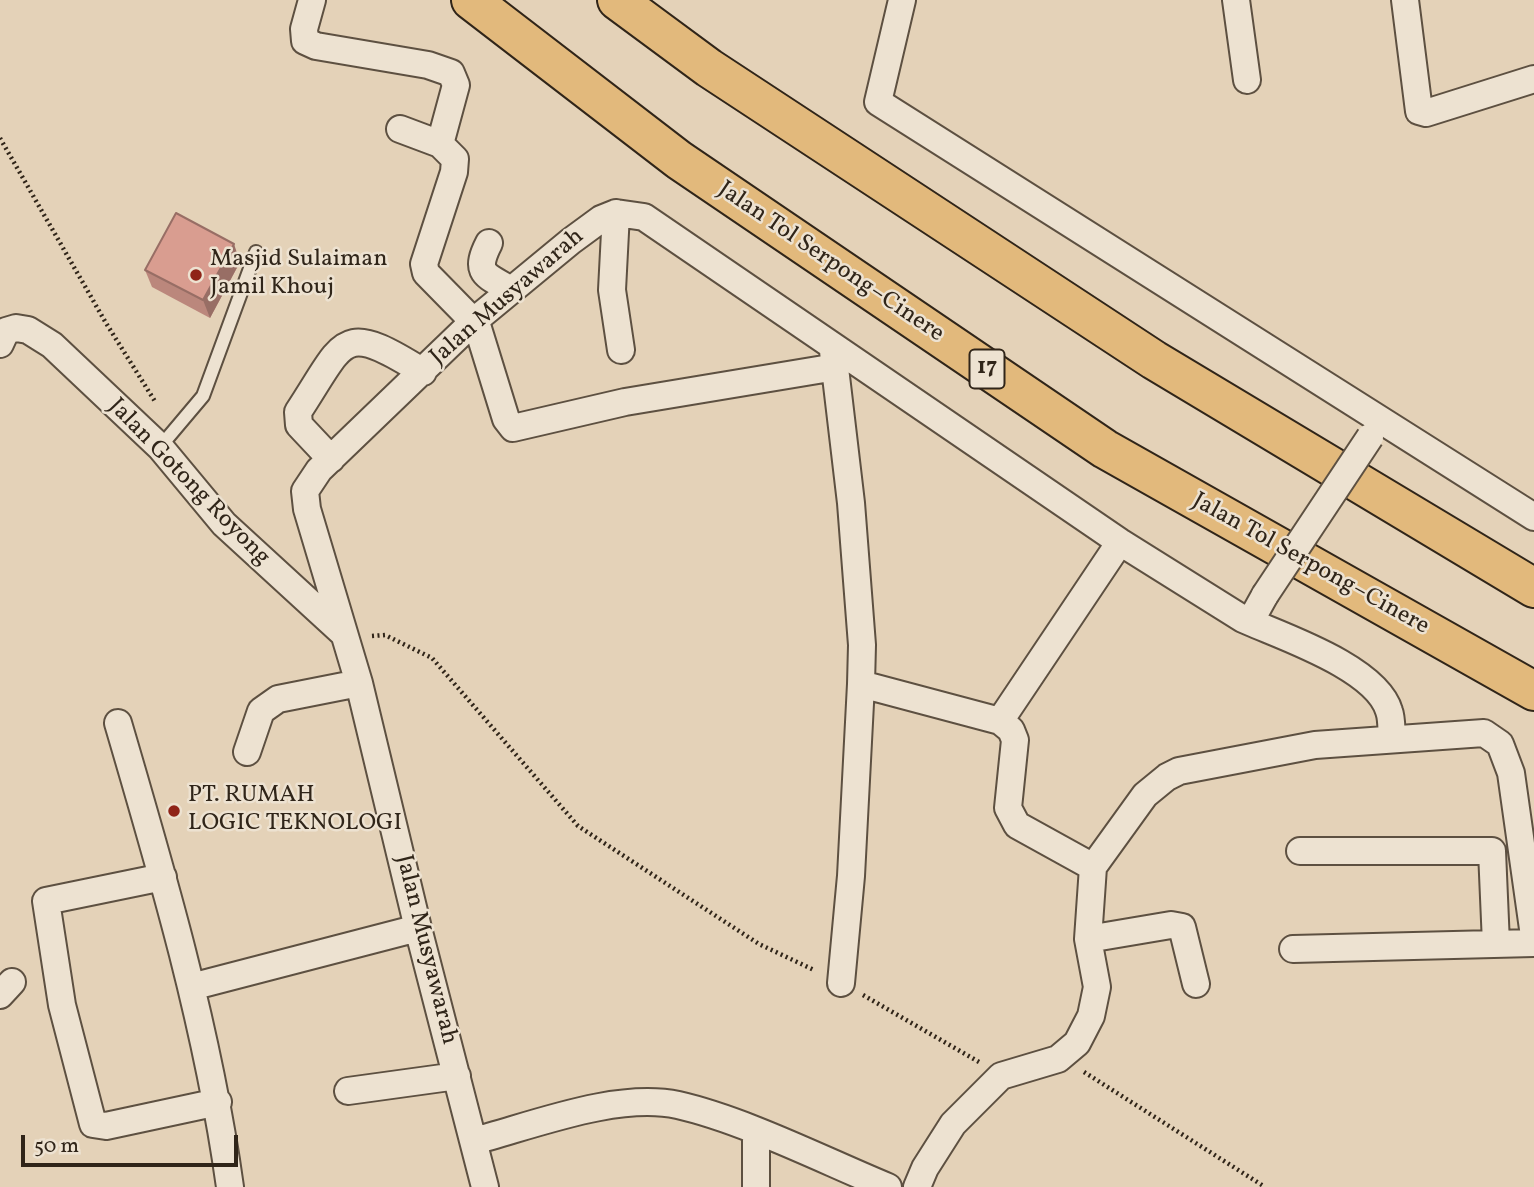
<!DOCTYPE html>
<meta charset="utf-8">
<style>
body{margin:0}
#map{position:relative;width:1534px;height:1187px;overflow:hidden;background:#e4d2b8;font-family:Vollkorn,serif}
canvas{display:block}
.scale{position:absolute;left:21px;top:1135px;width:217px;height:32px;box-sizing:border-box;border:4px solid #302519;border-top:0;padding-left:9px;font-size:21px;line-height:24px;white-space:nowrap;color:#302519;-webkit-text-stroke:5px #ede2d1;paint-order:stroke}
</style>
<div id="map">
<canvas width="1534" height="1187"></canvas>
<div class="scale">50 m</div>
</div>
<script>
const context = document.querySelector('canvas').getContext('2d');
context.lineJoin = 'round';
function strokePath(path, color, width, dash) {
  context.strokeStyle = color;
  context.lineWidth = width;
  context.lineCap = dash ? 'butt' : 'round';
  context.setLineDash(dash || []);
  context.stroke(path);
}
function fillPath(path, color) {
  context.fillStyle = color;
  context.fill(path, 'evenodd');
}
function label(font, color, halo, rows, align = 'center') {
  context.font = font + ' Vollkorn,serif';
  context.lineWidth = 5;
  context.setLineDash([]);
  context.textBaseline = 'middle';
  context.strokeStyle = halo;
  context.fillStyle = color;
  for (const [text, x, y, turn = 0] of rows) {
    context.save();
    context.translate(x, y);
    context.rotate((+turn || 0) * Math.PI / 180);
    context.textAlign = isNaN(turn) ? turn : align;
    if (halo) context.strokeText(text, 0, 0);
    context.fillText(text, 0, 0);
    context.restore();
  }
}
const path = new Path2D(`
 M 0,138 L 106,323 L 156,403
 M 372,636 L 385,635 L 432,658 L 578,826 L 759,944 L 814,970
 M 863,995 L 979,1062
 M 1084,1072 L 1265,1187`);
const lane = new Path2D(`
 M 160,447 L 203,396 L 256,252`);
const street = new Path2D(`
 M 312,0 L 304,29 L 305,41 L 316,46 L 428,65 L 451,73 L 456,85 L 440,144
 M 902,0 L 878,102 L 1534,517
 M 1236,0 L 1247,80
 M 1405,0 L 1419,111 L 1426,113 L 1534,79
 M 400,129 L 440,144 L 455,159 L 454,172 L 424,264 L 426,273 L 477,325 L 506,419 L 513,428 L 625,402 L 836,367
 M 616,213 L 612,290 L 621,350
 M 489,243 C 473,274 486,275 511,290
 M 0,344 L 6,331 L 16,328 L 28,330 L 52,345 L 160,447 L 224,524 L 344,634
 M 833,351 L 851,503 L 862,645 L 861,684 L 1000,721 L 1011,730 L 1015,740 L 1008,808 L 1017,825 L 1093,867
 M 331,459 L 299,425 L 298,412 C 346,339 340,320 423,372
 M 1250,622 C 1287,638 1377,669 1389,711 C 1392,719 1391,729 1392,738
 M 1000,721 L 1120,542
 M 118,723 C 163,876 208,1029 230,1187
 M 247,752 L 261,711 L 278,699 L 359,683
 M 1300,851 L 1492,851 L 1496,944
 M 163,877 L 46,901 L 62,1005 L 93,1124 L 106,1126 L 218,1102
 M 1088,939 L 1171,925 L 1182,927 L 1196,984
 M 1293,949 L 1534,943
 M 841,983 L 851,876 L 861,684
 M 191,987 L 418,928
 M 0,995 L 12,982
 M 348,1091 L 457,1076
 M 756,1132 L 756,1187
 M 474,1141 C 534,1125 617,1092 678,1105 C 744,1120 825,1161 888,1187
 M 485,1187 L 418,928 L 359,683 L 307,509 L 305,491 L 319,470 L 474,321 L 571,241 L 601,219 L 616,213 L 644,217 L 1120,542 L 1243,619 L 1250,622 L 1265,595
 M 917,1187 L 925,1168 L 953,1124 L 1001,1076 L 1058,1059 L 1077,1043 L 1091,1016 L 1097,987 L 1088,939 L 1093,867 L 1145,795 L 1167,777 L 1179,771 L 1315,745 L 1484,733 L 1500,744 L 1511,773 L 1534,936`);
const highway = new Path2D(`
 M 471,0 L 679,160 L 1105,449 L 1534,691
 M 617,0 L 709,68 L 1154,360 L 1534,588`);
const streetBridge = new Path2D(`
 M 1265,595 L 1370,437`);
const wall = new Path2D(`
 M 240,262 L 210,318 L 152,287 L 145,270 Z`);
const shadedWall = new Path2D(`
 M 234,244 L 240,262 L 210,318 L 203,300 Z`);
const building = new Path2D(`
 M 176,213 L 234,244 L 203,300 L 145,270 Z`);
const markers = [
 [196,275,7,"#8f2418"],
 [174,811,7,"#8f2418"]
];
const shields = [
 [987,369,35]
];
const shieldNames = [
 ["17",987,369]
];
const poiNames = [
 ["Masjid Sulaiman",210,261],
 ["Jamil Khouj",210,289],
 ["PT. RUMAH",188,797],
 ["LOGIC TEKNOLOGI",188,825]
];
const streetNames = [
 ["Jalan Tol Serpong–Cinere",830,263,34],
 ["Jalan Musyawarah",508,298,-41],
 ["Jalan Gotong Royong",188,483,46],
 ["Jalan Tol Serpong–Cinere",1310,565,29],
 ["Jalan Musyawarah",425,950,76]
];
strokePath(lane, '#5d5041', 16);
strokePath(street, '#5d5041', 30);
strokePath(highway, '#302519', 42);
strokePath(path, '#302519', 4.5, [2, 3.5]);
strokePath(lane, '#ede2d1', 12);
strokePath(street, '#ede2d1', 26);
strokePath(highway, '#e2b97c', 38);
strokePath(streetBridge, '#5d5041', 30, []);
strokePath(streetBridge, '#ede2d1', 26);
fillPath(wall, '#bb877c');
fillPath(shadedWall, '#986e65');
fillPath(building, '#d99d90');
strokePath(building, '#986e65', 2);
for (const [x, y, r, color] of markers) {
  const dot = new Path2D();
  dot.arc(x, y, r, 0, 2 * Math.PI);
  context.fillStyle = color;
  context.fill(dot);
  strokePath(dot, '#ede2d1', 2.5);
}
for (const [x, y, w] of shields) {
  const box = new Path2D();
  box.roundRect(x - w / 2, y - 19.5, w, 39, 5);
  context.fillStyle = '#ede2d1';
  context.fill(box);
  strokePath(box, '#302519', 2);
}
label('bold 23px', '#302519', null, shieldNames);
label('24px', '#302519', '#ede2d1', poiNames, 'left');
label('24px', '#302519', '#ede2d1', streetNames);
</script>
